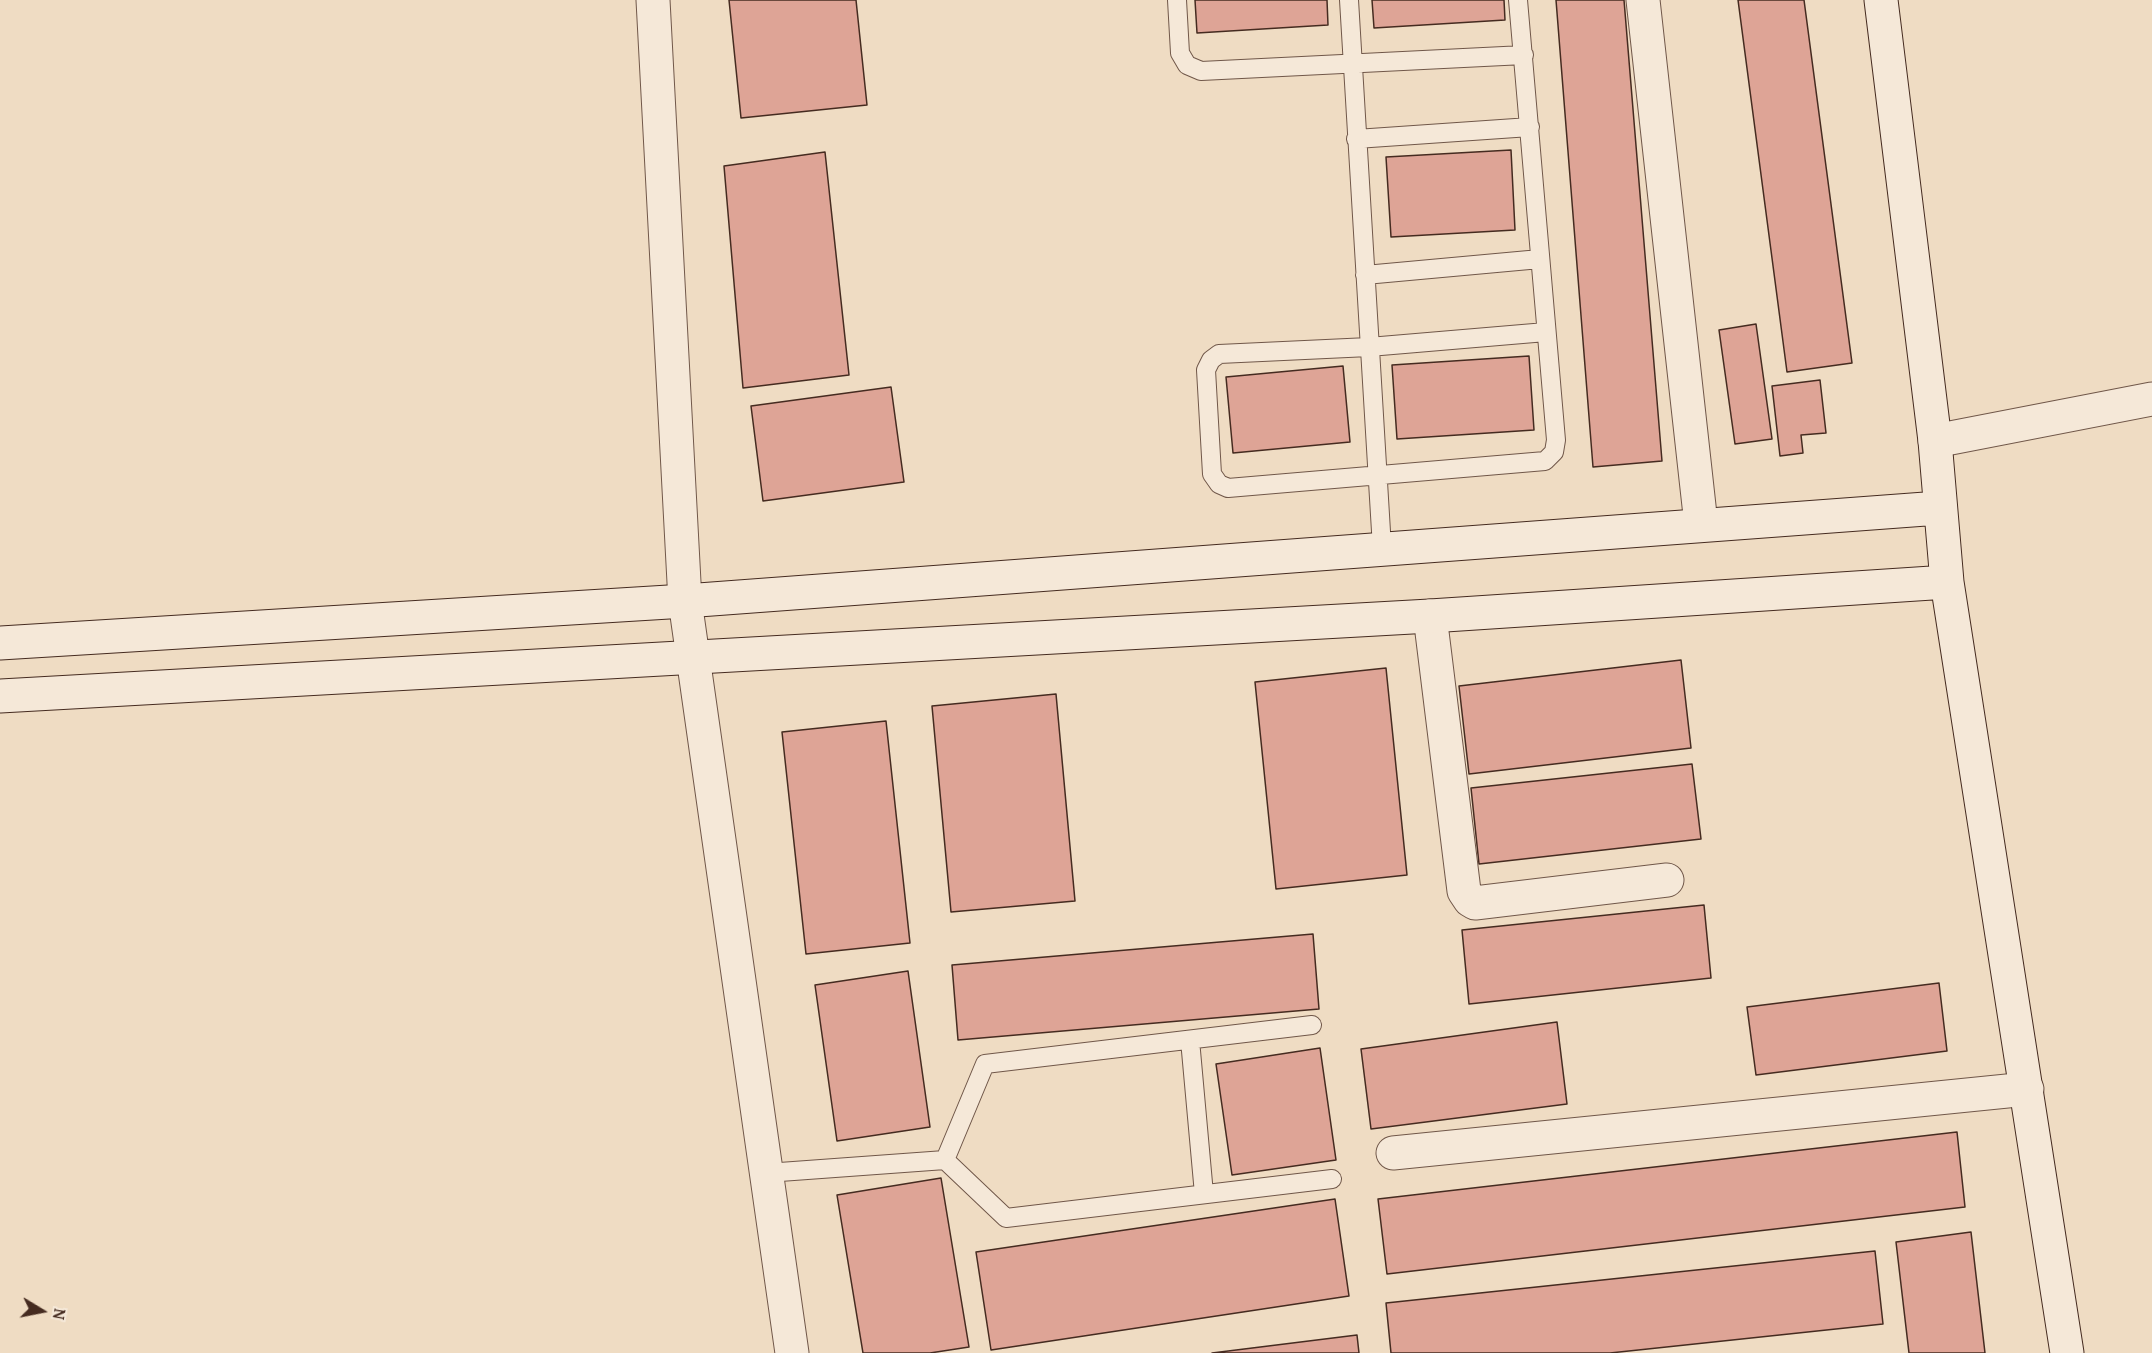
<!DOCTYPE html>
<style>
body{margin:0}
#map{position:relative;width:2152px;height:1353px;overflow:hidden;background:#efdcc3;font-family:"Gentium Book Plus",serif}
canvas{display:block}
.north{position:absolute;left:12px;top:1281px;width:60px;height:60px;-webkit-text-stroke:4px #f5e8d8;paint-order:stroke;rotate:100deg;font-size:16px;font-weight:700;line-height:24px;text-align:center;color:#452b20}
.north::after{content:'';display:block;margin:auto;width:21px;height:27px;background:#452b20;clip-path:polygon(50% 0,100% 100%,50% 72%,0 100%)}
</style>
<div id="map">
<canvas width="2152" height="1353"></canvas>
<div class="north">N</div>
</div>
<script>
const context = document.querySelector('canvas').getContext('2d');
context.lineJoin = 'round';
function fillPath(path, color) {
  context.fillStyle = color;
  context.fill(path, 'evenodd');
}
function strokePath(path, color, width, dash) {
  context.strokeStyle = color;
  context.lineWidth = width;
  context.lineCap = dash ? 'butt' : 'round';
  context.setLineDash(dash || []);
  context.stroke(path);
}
const building = new Path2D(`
 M 729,0 L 856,0 L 867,105 L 741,118 Z
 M 1195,0 L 1327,0 L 1328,25 L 1197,33 Z
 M 1372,0 L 1504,0 L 1505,20 L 1374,28 Z
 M 1556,0 L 1624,0 L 1662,461 L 1593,467 Z
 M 1738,0 L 1804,0 L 1852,363 L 1787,372 Z
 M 1511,150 L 1515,230 L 1391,237 L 1386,157 Z
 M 825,152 L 849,375 L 743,388 L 724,166 Z
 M 1756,324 L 1772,439 L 1735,444 L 1719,330 Z
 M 1529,356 L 1534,430 L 1397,439 L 1392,365 Z
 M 1343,366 L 1350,442 L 1233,453 L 1226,377 Z
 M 1820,380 L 1826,433 L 1801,435 L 1803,453 L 1780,456 L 1772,386 Z
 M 891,387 L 904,482 L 763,501 L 751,406 Z
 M 1681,660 L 1691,748 L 1469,774 L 1459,686 Z
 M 1386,668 L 1407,875 L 1276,889 L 1255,682 Z
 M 1056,694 L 1075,901 L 951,912 L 932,706 Z
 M 886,721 L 910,943 L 806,954 L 782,732 Z
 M 1692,764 L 1701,839 L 1479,864 L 1471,788 Z
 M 1704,905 L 1711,978 L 1469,1004 L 1462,930 Z
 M 1313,934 L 1319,1009 L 958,1040 L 952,965 Z
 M 908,971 L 930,1127 L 837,1141 L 815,985 Z
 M 1939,983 L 1947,1051 L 1756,1075 L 1747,1007 Z
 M 1557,1022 L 1567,1104 L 1371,1129 L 1361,1049 Z
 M 1320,1048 L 1336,1160 L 1232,1175 L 1216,1064 Z
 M 1957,1132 L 1965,1207 L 1387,1274 L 1378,1199 Z
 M 941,1178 L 969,1347 L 930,1353 L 863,1353 L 837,1195 Z
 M 1335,1199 L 1349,1296 L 991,1350 L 976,1252 Z
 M 1971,1232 L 1985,1353 L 1909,1353 L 1896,1242 Z
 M 1875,1251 L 1883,1324 L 1610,1353 L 1391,1353 L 1386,1303 Z
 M 1357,1335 L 1359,1353 L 1212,1353 Z`);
const lane = new Path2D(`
 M 1177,0 L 1180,53 L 1187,65 L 1201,71 L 1524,55
 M 1349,0 L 1382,548
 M 1518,0 L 1556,440 L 1554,452 L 1545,461 L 1228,488 L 1219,484 L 1212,474 L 1206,370 L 1211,360 L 1219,354 L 1369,347 L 1546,332
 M 1356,139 L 1530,127
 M 1365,275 L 1540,259
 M 1190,1040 L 1204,1194
 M 945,1160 L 1006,1218 L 1332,1179
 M 766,1173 L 945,1160 L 985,1064 L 1312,1025`);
const street = new Path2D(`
 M 653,0 L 685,601 L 792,1353
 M 1643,0 L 1701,524
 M 1935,441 L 2152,399
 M 1430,616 L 1464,891 L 1470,900 L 1475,903 L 1667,880
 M 1393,1153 L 2027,1089`);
const secondary = new Path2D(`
 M 1881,0 L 1935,441 L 1947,582 L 2067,1353
 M 0,643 L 685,601 L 1939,508
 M 0,696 L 1430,616 L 1947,582`);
fillPath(building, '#dea496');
strokePath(building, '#452b20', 1.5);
strokePath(lane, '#705749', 20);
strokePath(street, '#705749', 35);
strokePath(secondary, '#452b20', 35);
strokePath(lane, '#f5e8d8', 18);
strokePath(street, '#f5e8d8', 33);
strokePath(secondary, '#f5e8d8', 33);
</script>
